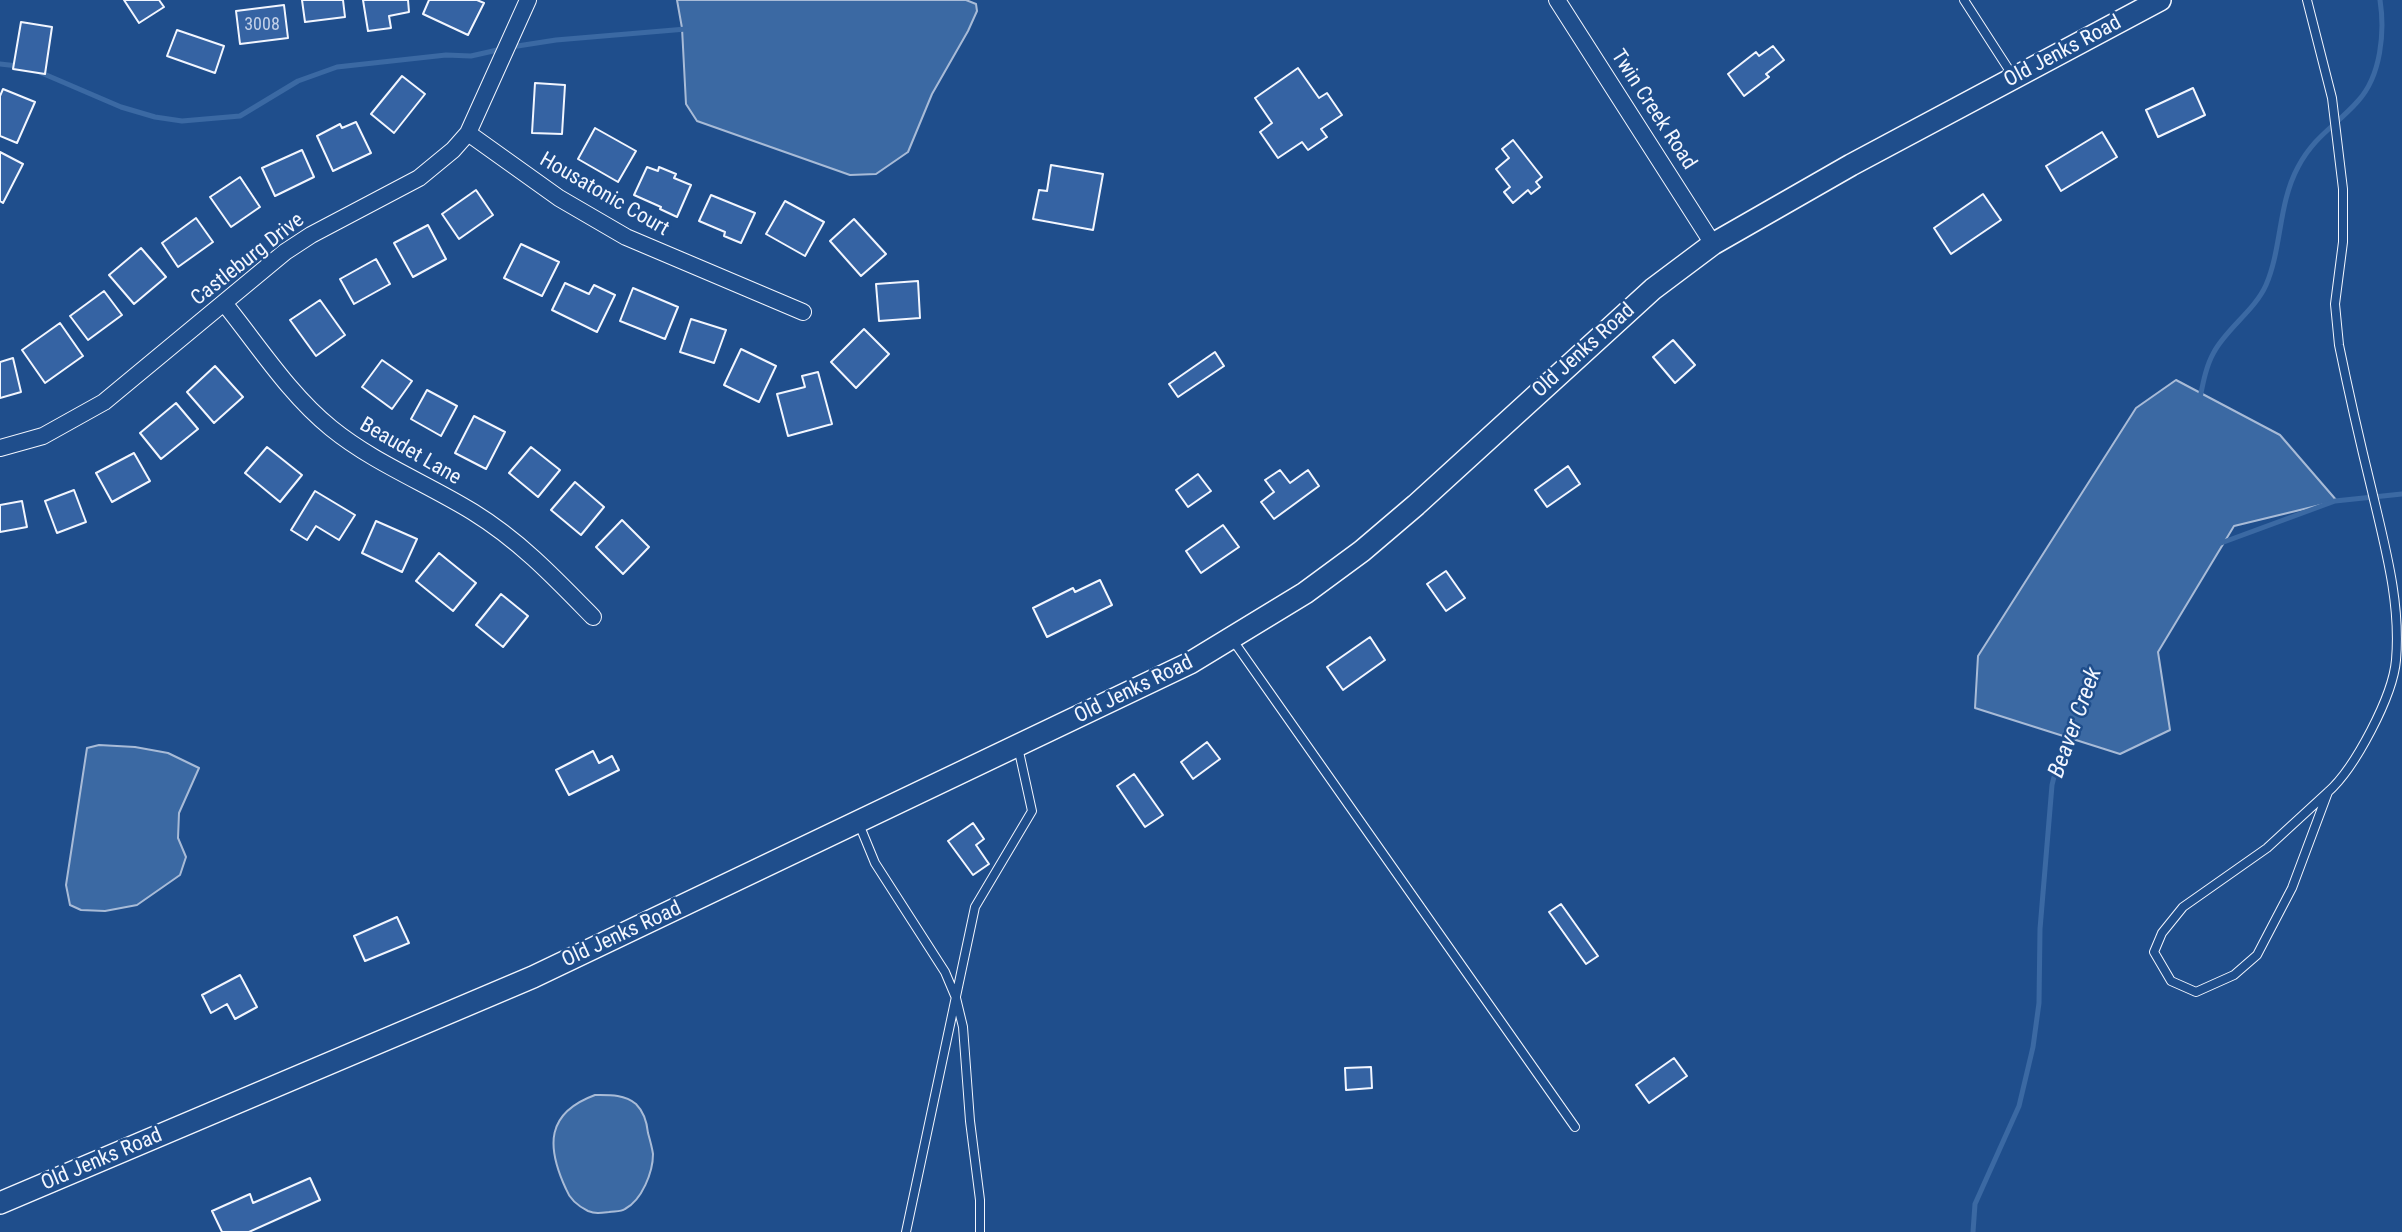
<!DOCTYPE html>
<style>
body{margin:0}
canvas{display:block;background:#1f4e8c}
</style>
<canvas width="2402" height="1232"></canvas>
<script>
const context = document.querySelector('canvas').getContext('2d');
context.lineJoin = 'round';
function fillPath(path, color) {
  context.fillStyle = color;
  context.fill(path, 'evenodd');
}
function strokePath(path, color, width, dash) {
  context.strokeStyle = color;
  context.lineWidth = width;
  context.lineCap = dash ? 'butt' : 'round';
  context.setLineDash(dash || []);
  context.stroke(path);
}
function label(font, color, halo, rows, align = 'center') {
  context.font = font + ' "Roboto Condensed",sans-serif';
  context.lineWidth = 5;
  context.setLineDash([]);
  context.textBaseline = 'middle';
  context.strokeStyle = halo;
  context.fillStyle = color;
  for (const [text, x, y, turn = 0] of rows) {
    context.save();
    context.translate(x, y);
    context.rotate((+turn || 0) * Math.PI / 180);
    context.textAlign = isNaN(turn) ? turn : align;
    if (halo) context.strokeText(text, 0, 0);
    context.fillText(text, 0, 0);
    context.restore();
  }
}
const water = new Path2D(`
 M 677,0 L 966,0 L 976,4 L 977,11 L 968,31 L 932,94 L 908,152 L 876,174 L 850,175 L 697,121 L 686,104 L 682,28 Z
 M 2176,380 L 2280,435 L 2337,501 L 2234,526 L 2158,652 L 2170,730 L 2120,754 L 1975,708 L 1978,656 L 2136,408 Z
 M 99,745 L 135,747 L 168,753 L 199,768 L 179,813 L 178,838 L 186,857 L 180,875 L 137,905 L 105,911 L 81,910 L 70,905 L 66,885 L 87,748 Z
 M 595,1095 C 608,1095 624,1094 636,1104 C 643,1111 647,1123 648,1133 C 650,1140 652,1147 653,1154 C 653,1172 642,1200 625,1209 C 621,1212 614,1211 609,1212 C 601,1213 596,1214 588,1211 C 578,1206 570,1200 566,1189 C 546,1146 546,1113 595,1095 Z`);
const stream = new Path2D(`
 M 511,47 L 556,40 L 686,29
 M 0,64 L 18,66
 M 37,71 L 121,107 L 155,117 L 182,121 L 240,116 L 298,81 L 337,67 L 446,55 L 471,56 L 502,49
 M 2200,398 C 2203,383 2206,366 2214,352 C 2227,328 2255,310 2266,285 C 2282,248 2278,204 2298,167 C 2315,135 2336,126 2358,101 C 2381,76 2385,32 2380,0
 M 2221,543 L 2335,501 L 2402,494
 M 1973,1232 L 1975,1204 L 2019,1106 L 2033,1047 L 2039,1003 L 2040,929 L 2052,785 L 2059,757 L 2069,734`);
const building = new Path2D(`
 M 124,0 L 159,0 L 164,7 L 139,23 Z
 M 302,0 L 343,0 L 345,17 L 305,22 Z
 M 363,0 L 408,0 L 409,12 L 389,16 L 391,28 L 368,31 Z
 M 429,0 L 477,0 L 484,3 L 468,35 L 423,14 Z
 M 284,5 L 288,38 L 240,44 L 236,11 Z
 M 21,22 L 52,27 L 45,74 L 13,69 Z
 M 177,30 L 224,46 L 215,73 L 167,56 Z
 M 1773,46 L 1784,60 L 1766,74 L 1769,77 L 1744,96 L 1728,74 L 1756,52 L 1759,56 Z
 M 1298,68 L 1319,98 L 1327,93 L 1342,115 L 1321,129 L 1327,137 L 1308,150 L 1302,142 L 1278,158 L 1260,132 L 1272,123 L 1255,98 Z
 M 402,76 L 425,94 L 394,133 L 371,114 Z
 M 535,83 L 565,85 L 562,134 L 532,133 Z
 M 2193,88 L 2205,115 L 2158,137 L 2146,110 Z
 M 3,89 L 35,102 L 17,143 L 0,136 L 0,96 Z
 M 356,122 L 371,153 L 333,171 L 317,136 L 340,124 L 342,128 Z
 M 595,128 L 636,151 L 618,182 L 578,159 Z
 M 2102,132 L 2117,157 L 2061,191 L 2046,166 Z
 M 1513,140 L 1542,177 L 1536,182 L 1540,187 L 1531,194 L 1528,190 L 1513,203 L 1504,192 L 1510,187 L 1496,169 L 1509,158 L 1502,149 Z
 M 302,150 L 314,177 L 275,196 L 262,168 Z
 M 0,152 L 23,164 L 3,203 L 0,201 Z
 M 1051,165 L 1103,174 L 1093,230 L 1033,219 L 1039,190 L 1047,191 Z
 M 647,167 L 658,171 L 659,167 L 676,174 L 674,178 L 691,185 L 677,217 L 660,209 L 661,207 L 634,195 Z
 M 240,177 L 260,207 L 231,227 L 210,197 Z
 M 476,190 L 493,215 L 459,239 L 442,214 Z
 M 1983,194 L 2001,220 L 1951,254 L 1934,228 Z
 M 711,195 L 755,213 L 741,243 L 724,236 L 725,232 L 699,221 Z
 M 785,201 L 824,222 L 805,256 L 766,234 Z
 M 196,218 L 213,242 L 178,267 L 162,243 Z
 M 854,219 L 886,254 L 861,276 L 830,241 Z
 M 428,225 L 446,259 L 413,277 L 394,243 Z
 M 521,244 L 559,262 L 542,296 L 504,278 Z
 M 141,248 L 166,277 L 134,304 L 109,275 Z
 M 376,259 L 390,284 L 354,304 L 340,279 Z
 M 918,281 L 920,318 L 879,321 L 876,284 Z
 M 565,283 L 589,294 L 594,285 L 615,295 L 597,332 L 552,310 Z
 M 633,288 L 678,307 L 665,339 L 620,321 Z
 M 104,291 L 122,315 L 88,340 L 70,316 Z
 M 320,300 L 345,335 L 316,356 L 290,320 Z
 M 691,319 L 726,330 L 714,363 L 680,352 Z
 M 60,323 L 83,356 L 45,383 L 22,350 Z
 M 864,329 L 889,354 L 856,388 L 831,362 Z
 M 1673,340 L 1695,365 L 1675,383 L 1653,357 Z
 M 741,349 L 776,366 L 759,402 L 724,385 Z
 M 1215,352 L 1224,366 L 1178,397 L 1169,384 Z
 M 13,358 L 21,392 L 0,398 L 0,362 Z
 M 382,360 L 412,381 L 392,409 L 362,387 Z
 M 215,366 L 243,397 L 214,423 L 187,392 Z
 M 818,372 L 832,424 L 788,436 L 777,394 L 805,387 L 802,376 Z
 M 427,390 L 457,406 L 441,436 L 411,419 Z
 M 176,403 L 198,429 L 161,459 L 140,433 Z
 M 474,416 L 505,432 L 486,469 L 455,453 Z
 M 267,447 L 302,475 L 280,502 L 245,473 Z
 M 531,447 L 560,470 L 538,497 L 509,473 Z
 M 134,453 L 150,481 L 112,502 L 96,473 Z
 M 1568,466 L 1580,484 L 1547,507 L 1535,490 Z
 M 1280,470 L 1290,483 L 1308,470 L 1319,486 L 1274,519 L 1261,502 L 1274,492 L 1265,480 Z
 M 1198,474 L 1211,491 L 1188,507 L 1176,490 Z
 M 575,482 L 604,507 L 581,535 L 551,510 Z
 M 74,490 L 86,522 L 57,533 L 45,501 Z
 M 315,491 L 355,515 L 339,540 L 316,526 L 307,540 L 291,530 Z
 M 22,501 L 27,527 L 0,532 L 0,505 Z
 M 622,520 L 649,547 L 623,574 L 596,547 Z
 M 376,521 L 417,539 L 402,572 L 362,553 Z
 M 1223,525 L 1239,547 L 1201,573 L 1186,551 Z
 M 439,553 L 476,583 L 453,611 L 416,581 Z
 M 1446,571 L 1465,598 L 1446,611 L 1427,584 Z
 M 1100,580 L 1112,605 L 1047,637 L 1033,608 L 1073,588 L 1075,592 Z
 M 501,594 L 528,616 L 503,647 L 476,625 Z
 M 1370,637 L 1385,660 L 1343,690 L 1327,667 Z
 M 1207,742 L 1220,759 L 1193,779 L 1181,762 Z
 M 593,751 L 599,763 L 612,756 L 619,770 L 569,795 L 556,770 Z
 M 1134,774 L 1163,815 L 1145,827 L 1117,786 Z
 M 973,823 L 984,839 L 976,845 L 989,864 L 973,875 L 948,841 Z
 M 1561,904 L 1598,956 L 1586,964 L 1549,912 Z
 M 397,917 L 409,943 L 365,961 L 354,936 Z
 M 240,975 L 257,1007 L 235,1019 L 227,1004 L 211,1013 L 202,995 Z
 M 1674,1058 L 1687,1076 L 1649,1103 L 1636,1085 Z
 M 1371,1067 L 1372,1088 L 1346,1090 L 1345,1068 Z
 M 310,1178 L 320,1200 L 249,1232 L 222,1232 L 212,1211 L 250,1194 L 253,1203 Z`);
const service = new Path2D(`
 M 1964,0 L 2013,76
 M 2307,0 L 2332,98 L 2343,189 L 2343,242 L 2335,304 L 2339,345 C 2349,394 2360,442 2372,491 C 2385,547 2401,603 2396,660 C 2393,696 2355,768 2328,792 L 2267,848 L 2183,907 L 2162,933 L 2154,952 L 2171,981 L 2196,992 L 2234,975 L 2257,955 L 2292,888 L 2328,792
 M 1232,639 L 1575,1127
 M 859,824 L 875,863 L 945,972 L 956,998 L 963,1027 L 970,1121 L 980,1200 L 980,1232
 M 906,1232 L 975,907 L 1032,811 L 1018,747`);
const minor = new Path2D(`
 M 1557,0 L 1713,244
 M 468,133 L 559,198 L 626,237 L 803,312
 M 224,303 C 258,345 289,394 331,428 C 374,463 426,483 473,512 C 520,541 555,578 593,617
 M 0,448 L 43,436 L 104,402 L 285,252 L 311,235 L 419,178 L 453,150 L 468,133 L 528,0`);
const tertiary = new Path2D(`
 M 0,1203 L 533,977 L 1190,663 L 1305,593 L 1362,551 L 1416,505 L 1653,289 L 1713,244 L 1851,165 L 2160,0`);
const numberNames = [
 ["3008",262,25]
];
const streetNames = [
 ["Old Jenks Road",2063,52,-28],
 ["Twin Creek Road",1653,110,57],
 ["Housatonic Court",604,195,30],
 ["Castleburg Drive",248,260,-38],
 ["Old Jenks Road",1584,351,-42],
 ["Beaudet Lane",410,452,30],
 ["Old Jenks Road",1134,690,-26],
 ["Old Jenks Road",622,935,-25],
 ["Old Jenks Road",102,1160,-23]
];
const waterNames = [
 ["Beaver Creek",2076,723,-70]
];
fillPath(water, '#3b69a3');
strokePath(water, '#a8bbd7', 2);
strokePath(stream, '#3b69a3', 5);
fillPath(building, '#3563a3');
strokePath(building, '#f2f6ff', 2);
strokePath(service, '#f2f6ff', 10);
strokePath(minor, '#f2f6ff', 18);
strokePath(tertiary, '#f2f6ff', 24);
strokePath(service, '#1f4e8c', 8);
strokePath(minor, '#1f4e8c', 16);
strokePath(tertiary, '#1f4e8c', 21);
label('18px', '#c3d1e8', null, numberNames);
label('21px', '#f2f6ff', '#1f4e8c', streetNames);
label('italic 23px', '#f2f6ff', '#1f4e8c', waterNames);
</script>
